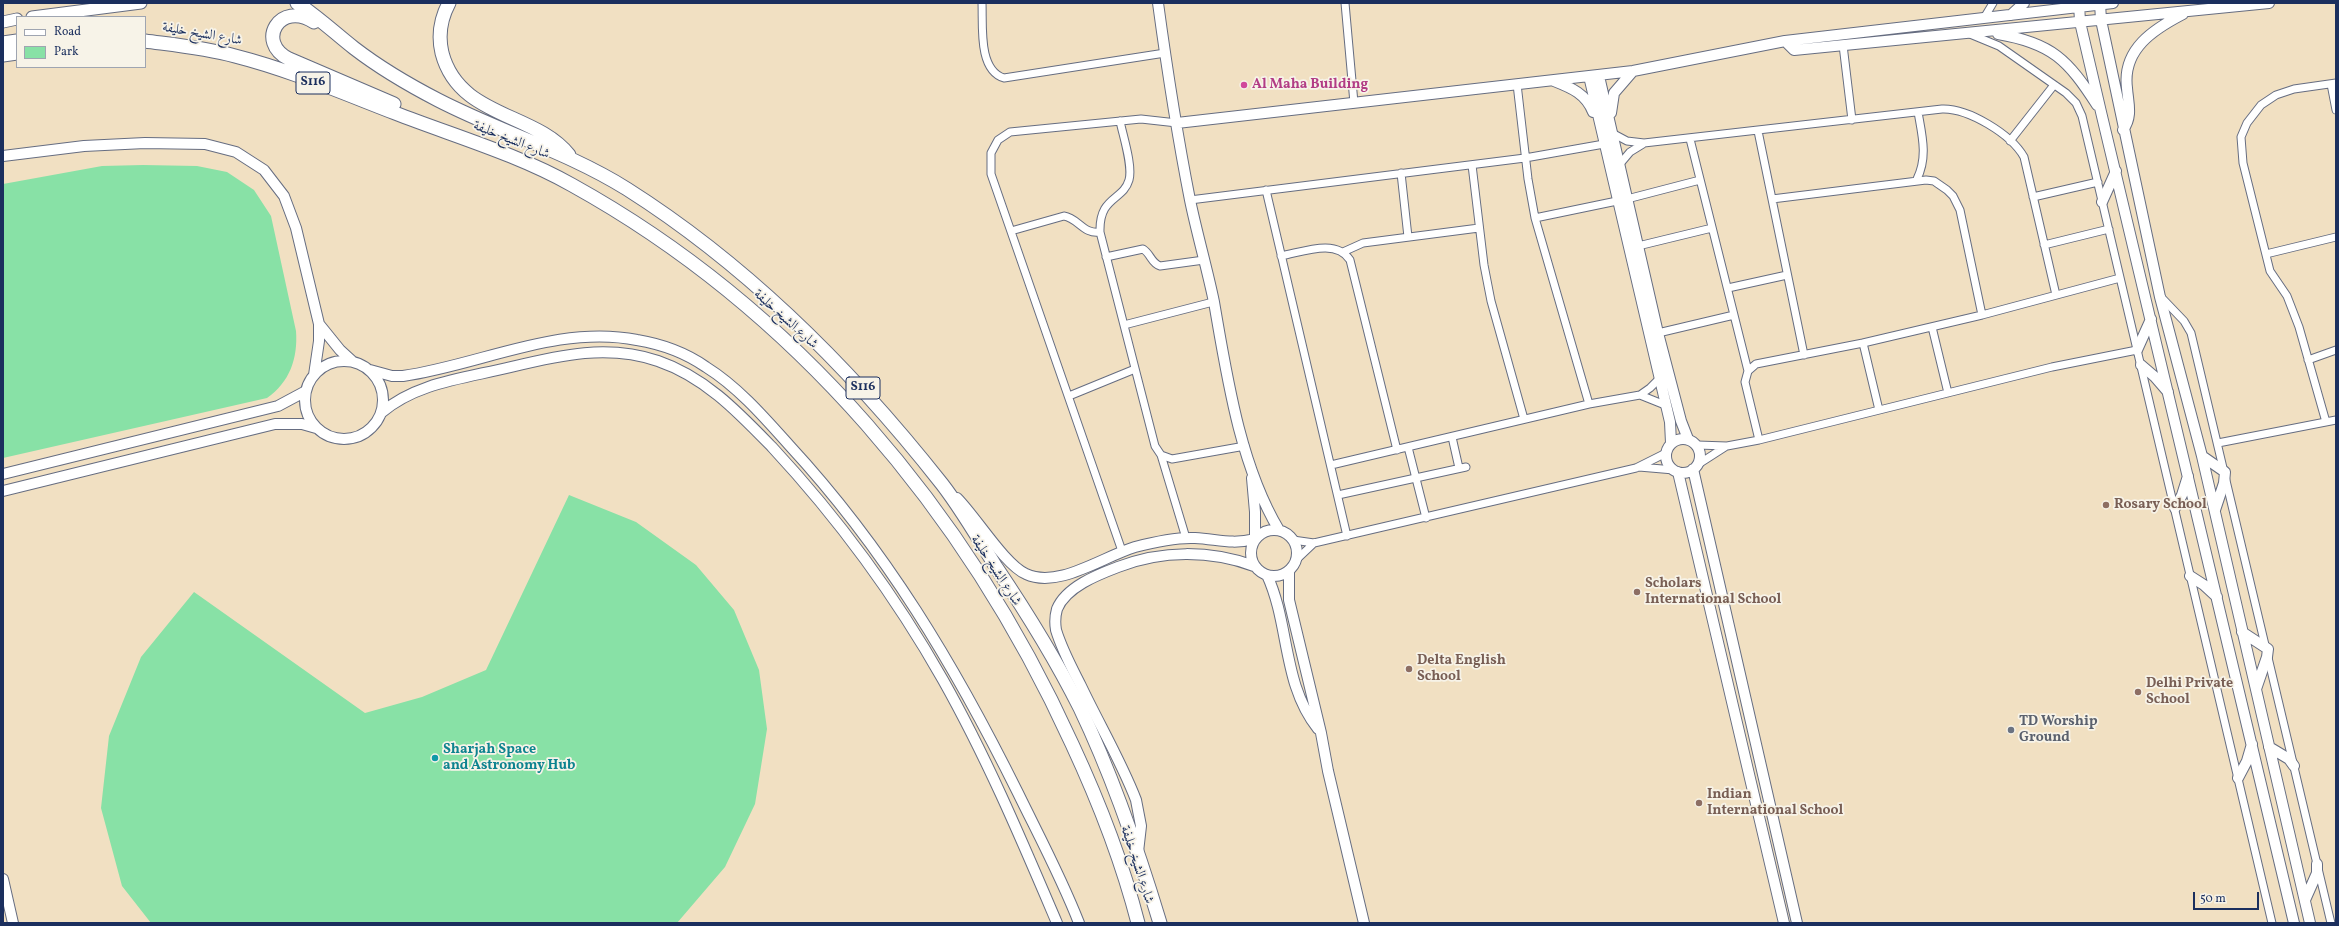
<!DOCTYPE html>
<meta charset="utf-8">
<style>
body{margin:0}
#map{position:relative;width:2339px;height:926px;overflow:hidden;background:#f1e0c2;font-family:Vollkorn,serif}
canvas{display:block}
.frame{position:absolute;inset:0;border:4px solid #1b2f5e;pointer-events:none}
.legend{position:absolute;left:16px;top:16px;width:130px;height:52px;box-sizing:border-box;background:#f7f3e8;border:1px solid #9fa5b1;margin:0;padding:5px 7px;list-style:none;font-size:12px;color:#1b2f5e}
.legend li{display:flex;align-items:center;gap:8px;height:20px}
.legend b{width:20px;border:1px solid #9fa5b1}
.scale{position:absolute;left:2193px;top:892px;width:66px;height:18px;box-sizing:border-box;border:2px solid #1b2f5e;border-top:0;padding-left:5px;font-size:12px;line-height:14px;white-space:nowrap;color:#1b2f5e;-webkit-text-stroke:3px #f7f3e8;paint-order:stroke}
</style>
<div id="map">
<canvas width="2339" height="926"></canvas>
<div class="frame"></div>
<ul class="legend">
<li><b style="height:5px;background:#fff"></b>Road</li>
<li><b style="height:11px;background:#88e1a6"></b>Park</li>
</ul>
<div class="scale">50 m</div>
</div>
<script>
const context = document.querySelector('canvas').getContext('2d');
context.lineJoin = 'round';
function fillPath(path, color) {
  context.fillStyle = color;
  context.fill(path, 'evenodd');
}
function strokePath(path, color, width, dash) {
  context.strokeStyle = color;
  context.lineWidth = width;
  context.lineCap = dash ? 'butt' : 'round';
  context.setLineDash(dash || []);
  context.stroke(path);
}
function label(font, color, halo, rows, align = 'center') {
  context.font = font + ' Vollkorn,Amiri,serif';
  context.lineWidth = 3.5;
  context.setLineDash([]);
  context.textBaseline = 'middle';
  context.strokeStyle = halo;
  context.fillStyle = color;
  for (const [text, x, y, turn = 0] of rows) {
    context.save();
    context.translate(x, y);
    context.rotate((+turn || 0) * Math.PI / 180);
    context.textAlign = isNaN(turn) ? turn : align;
    if (halo) context.strokeText(text, 0, 0);
    context.fillText(text, 0, 0);
    context.restore();
  }
}
const green = new Path2D(`
 M 143,165 L 197,166 L 227,172 L 254,190 L 271,216 L 296,331 C 298,358 290,382 267,398 L 3,458 L 3,184 L 102,166 Z
 M 569,495 L 636,522 L 696,565 L 734,610 L 759,670 L 767,729 L 755,804 L 725,867 L 677,923 L 151,923 L 122,886 L 101,808 L 109,736 L 141,657 L 194,592 L 365,713 L 422,697 L 486,670 Z`);
const street = new Path2D(`
 M 982,3 C 983,26 978,70 1004,78 L 1165,53
 M 1345,3 L 1354,103
 M 1984,18 L 1993,3
 M 1970,34 L 1999,46 L 2066,93 L 2076,103 L 2082,116 L 2272,923
 M 1843,45 L 1852,120
 M 1517,84 L 1528,179 L 1535,218 L 1589,404
 M 2331,84 L 2336,110
 M 1120,121 C 1123,136 1133,166 1129,180 C 1123,201 1099,196 1100,232 L 1155,446 L 1161,455 L 1172,459 L 1245,446
 M 1758,131 L 1804,355
 M 1612,133 L 1627,141 L 1644,143 L 1942,109 C 1968,108 2011,134 2024,157 L 2056,295
 M 1690,139 L 1748,371
 M 2010,141 L 2054,85
 M 1472,165 L 1484,265 L 1491,301 L 1524,419
 M 1619,165 L 1630,152 L 1643,144
 M 1401,173 L 1408,237
 M 1917,179 C 1928,157 1922,135 1918,112
 M 1266,190 L 1347,536
 M 2033,197 L 2098,182
 M 1627,199 L 1700,180
 M 1772,199 L 1926,180 L 1934,181 L 1947,190 L 1953,196 L 1960,210 L 1982,315
 M 1190,200 L 1525,158 L 1604,144
 M 1535,218 L 1617,201
 M 1011,231 L 1064,216 C 1078,218 1084,235 1100,232
 M 2044,245 L 2109,229
 M 1638,246 L 1712,228
 M 1343,252 L 1363,243 L 1479,228
 M 2266,254 L 2336,237
 M 1281,256 C 1303,252 1336,238 1350,260 L 1397,450
 M 1106,257 L 1143,249 C 1151,254 1151,263 1160,266 L 1204,260
 M 1728,288 L 1787,275
 M 2161,297 L 2184,321 L 2191,333 L 2331,923
 M 1124,325 L 1213,302
 M 1932,327 L 1948,393
 M 1658,333 L 1734,315
 M 1863,343 L 1879,410
 M 2308,360 L 2336,350
 M 1640,395 L 1650,388 L 1659,379
 M 1069,396 L 1135,369
 M 2326,422 L 2299,327 L 2287,296 L 2270,271 L 2243,163 L 2241,137 L 2247,123 L 2261,105 L 2276,95 L 2294,89 L 2336,83
 M 1452,437 L 1459,468
 M 1759,440 L 1745,382 L 1748,371 L 1756,364 L 1863,343 L 1982,315 L 2120,278
 M 2218,443 L 2336,420
 M 1697,445 L 1727,446 L 1759,440 L 2052,367 L 2137,350
 M 1408,447 L 1426,518
 M 1161,455 L 1186,538
 M 1331,465 L 1589,404 L 1640,395 L 1665,405
 M 1697,465 L 1725,447
 M 1639,467 L 1674,470
 M 1338,495 L 1466,467
 M 1293,540 L 1314,543 L 1636,468 L 1666,453
 M 1122,551 L 991,174 L 991,153 L 998,140 L 1010,132 L 1141,119 L 1177,123
 M 1295,561 L 1314,543`);
const secondary = new Path2D(`
 M 1158,3 C 1167,69 1177,134 1190,200 C 1197,234 1207,268 1214,302 C 1227,377 1240,465 1279,530
 M 2079,3 L 2080,22 L 2101,112 L 2294,923
 M 2100,3 L 2101,20 L 2160,297 L 2202,456 L 2310,923
 M 2011,15 L 2024,3
 M 1998,34 C 2052,43 2068,60 2097,105
 M 1785,41 L 1794,50 L 2269,3
 M 1589,76 L 1670,422 L 1671,443
 M 1599,76 L 1658,333 L 1681,421 L 1688,439
 M 1554,81 C 1572,88 1586,94 1593,112
 M 1611,113 L 1614,93 L 1633,71
 M 1177,123 L 1633,71 L 1785,41 L 2113,3
 M 2123,130 C 2133,116 2128,103 2127,88 C 2122,49 2154,29 2183,14
 M 3,156 L 84,146 L 145,143 L 205,144 L 236,152 L 264,170 L 284,196 L 296,228 L 319,324 L 319,341 L 314,375
 M 2102,202 L 2116,171
 M 319,324 L 340,350 L 352,361
 M 2137,350 L 2151,319
 M305 400a39 39 0 1 1 78 0a39 39 0 1 1-78 0Z
 M 2141,365 L 2155,377 L 2168,392
 M 370,370 L 392,376 L 403,376 C 480,365 559,324 637,340 C 661,344 686,353 706,367 C 738,387 764,417 789,445 C 886,550 955,666 1018,793 C 1039,836 1062,879 1079,923
 M 381,413 C 417,382 467,378 511,367 C 561,355 608,344 658,361 C 705,377 738,412 772,447 C 837,517 896,597 943,680 C 987,758 1022,841 1057,923
 M1666 456a17 17 0 1 1 34 0a17 17 0 1 1-34 0Z
 M 2202,456 L 2225,472 L 2224,483 L 2215,510
 M 1693,469 L 1797,923
 M 1678,472 L 1784,923
 M 3,474 L 278,406 L 306,391
 M 3,491 L 275,424 L 302,424 L 316,428
 M 957,498 C 976,517 1005,565 1026,574 C 1058,589 1102,557 1135,547 C 1154,542 1175,537 1195,538 C 1217,539 1231,545 1255,539 L 1255,512 L 1252,478
 M 2175,508 L 2182,495 L 2188,476
 M1251 553a23 23 0 1 1 46 0a23 23 0 1 1-46 0Z
 M 1289,571 L 1289,600 L 1321,733 L 1328,771 L 1364,923
 M 1267,575 C 1290,625 1282,684 1318,729
 M 2190,576 L 2204,585 L 2217,597
 M 2242,632 L 2268,649 L 2267,657 L 2256,689
 M 2269,747 L 2289,759 L 2294,766
 M 2238,778 L 2247,761 L 2252,744
 M 1138,852 L 1141,826 L 1136,800 C 1121,761 1099,724 1081,686 C 1072,668 1062,650 1056,630 C 1055,624 1055,616 1057,609 C 1066,587 1097,575 1118,567 C 1162,550 1210,550 1254,566
 M 3,879 L 13,923
 M 2305,900 L 2317,873 L 2317,864`);
const primary = new Path2D(`
 M 32,17 L 141,3
 M 3,22 L 17,19`);
const highway = new Path2D(`
 M 297,3 C 318,17 335,33 354,48 C 380,68 409,85 438,100 C 500,132 568,152 627,189 C 750,267 853,371 942,484 C 962,510 979,539 996,567 C 1027,613 1055,658 1080,708 C 1113,777 1138,850 1160,923
 M 449,3 C 441,18 438,36 442,53 C 459,118 535,112 569,155
 M 314,22 C 280,0 255,42 289,59 L 394,104
 M 145,41 C 175,45 206,48 235,56 C 290,70 343,93 395,113 C 454,136 517,154 572,185 C 796,309 967,513 1072,744 C 1099,802 1122,861 1138,923
 M 3,43 L 17,41
 M 3,55 L 17,53`);
const markers = [
 [1244,85,4,"#d1479c"],
 [2106,505,4,"#8d6e63"],
 [1637,592,4,"#8d6e63"],
 [1409,669,4,"#8d6e63"],
 [2138,692,4,"#8d6e63"],
 [2011,730,4,"#6b7280"],
 [435,758,4,"#0f9aa8"],
 [1699,803,4,"#8d6e63"]
];
const shields = [
 [313,83,34],
 [863,388,34]
];
const shieldNames = [
 ["S116",313,83],
 ["S116",863,388]
];
const streetNames = [
 ["شارع الشيخ خليفة",202,35,10],
 ["شارع الشيخ خليفة",511,141,22],
 ["شارع الشيخ خليفة",785,320,42],
 ["شارع الشيخ خليفة",995,571,57],
 ["شارع الشيخ خليفة",1136,865,72]
];
const hotelNames = [
 ["Al Maha Building",1252,85]
];
const educationNames = [
 ["Rosary School",2114,505],
 ["Scholars",1645,584],
 ["International School",1645,600],
 ["Delta English",1417,661],
 ["School",1417,677],
 ["Delhi Private",2146,684],
 ["School",2146,700],
 ["Indian",1707,795],
 ["International School",1707,811]
];
const worshipNames = [
 ["TD Worship",2019,722],
 ["Ground",2019,738]
];
const cultureNames = [
 ["Sharjah Space",443,750],
 ["and Astronomy Hub",443,766]
];
fillPath(green, '#88e1a6');
strokePath(street, '#666d81', 9);
strokePath(secondary, '#666d81', 12);
strokePath(primary, '#666d81', 13);
strokePath(highway, '#666d81', 15);
strokePath(street, '#fff', 7);
strokePath(secondary, '#fff', 10);
strokePath(primary, '#fff', 11);
strokePath(highway, '#fff', 13);
for (const [x, y, r, color] of markers) {
  const dot = new Path2D();
  dot.arc(x, y, r, 0, 2 * Math.PI);
  context.fillStyle = color;
  context.fill(dot);
  strokePath(dot, '#f7f3e8', 1.5);
}
for (const [x, y, w] of shields) {
  const box = new Path2D();
  box.roundRect(x - w / 2, y - 11, w, 22, 3);
  context.fillStyle = '#f7f3e8';
  context.fill(box);
  strokePath(box, '#1b2f5e', 1);
}
label('bold 13px', '#1b2f5e', null, shieldNames);
label('14px', '#1b2f5e', '#f7f3e8', streetNames);
label('bold 14px', '#b23c85', '#f7f3e8', hotelNames, 'left');
label('bold 14px', '#785e54', '#f7f3e8', educationNames, 'left');
label('bold 14px', '#5b616d', '#f7f3e8', worshipNames, 'left');
label('bold 14px', '#0d838f', '#f7f3e8', cultureNames, 'left');
</script>
